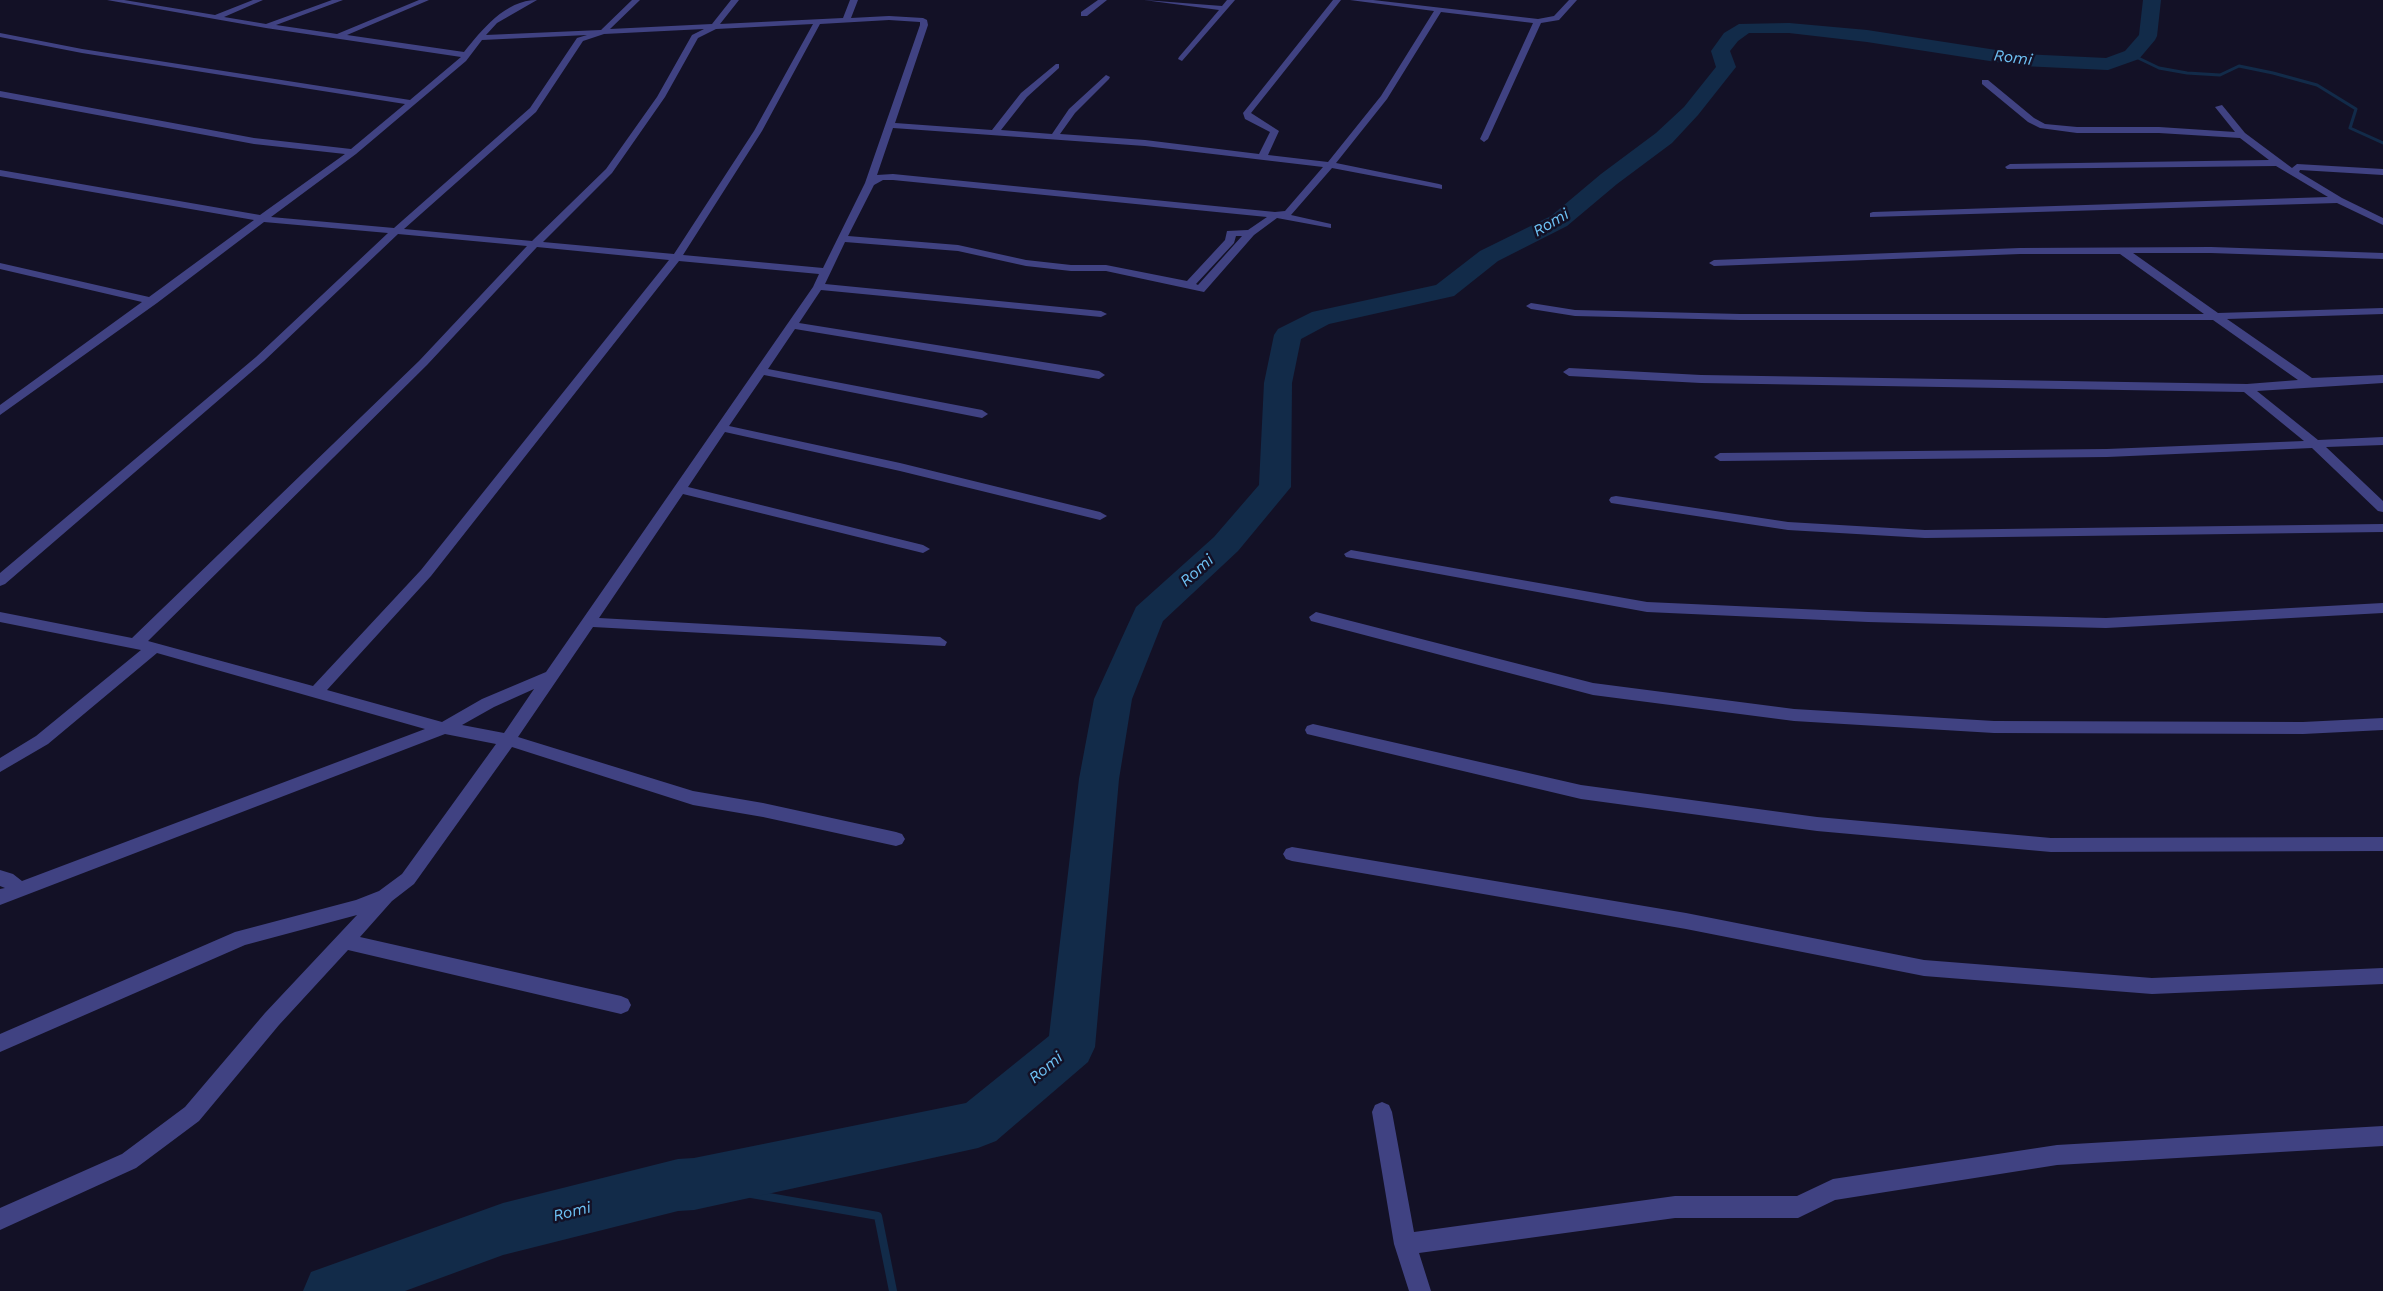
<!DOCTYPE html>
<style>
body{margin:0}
canvas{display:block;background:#131126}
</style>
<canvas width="2383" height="1291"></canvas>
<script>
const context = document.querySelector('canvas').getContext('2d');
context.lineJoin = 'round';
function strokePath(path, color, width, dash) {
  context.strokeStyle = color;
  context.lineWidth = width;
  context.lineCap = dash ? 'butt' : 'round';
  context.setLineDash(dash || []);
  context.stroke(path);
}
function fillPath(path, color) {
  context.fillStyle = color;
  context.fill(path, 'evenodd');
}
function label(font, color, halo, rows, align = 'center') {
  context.font = font + ' "Work Sans",sans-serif';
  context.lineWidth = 5;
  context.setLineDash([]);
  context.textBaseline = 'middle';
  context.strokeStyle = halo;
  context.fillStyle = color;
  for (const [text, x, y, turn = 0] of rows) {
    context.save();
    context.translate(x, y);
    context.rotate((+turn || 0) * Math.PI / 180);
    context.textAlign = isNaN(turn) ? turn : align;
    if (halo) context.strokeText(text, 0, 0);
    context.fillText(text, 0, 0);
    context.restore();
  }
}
const streamFar1 = new Path2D(`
 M 2132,55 L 2159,68 L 2187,73 L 2220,75 L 2239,66 L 2273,73 L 2317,85 L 2356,109 L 2350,128 L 2383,143`);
const stream = new Path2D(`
 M 694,1184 L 878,1216 L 893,1291`);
const river = new Path2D(`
 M 2143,0 L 2161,0 L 2157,36 L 2155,40 L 2139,59 L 2108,70 L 2022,66 L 1867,42 L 1789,33 L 1749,33 L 1738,41 L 1730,51 L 1736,67 L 1698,115 L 1672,143 L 1617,184 L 1567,226 L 1498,261 L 1454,296 L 1329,324 L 1301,339 L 1292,383 L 1291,487 L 1238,551 L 1163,621 L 1132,699 L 1119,779 L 1095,1047 L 1088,1062 L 996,1141 L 978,1148 L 694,1210 L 678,1211 L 503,1255 L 405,1291 L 303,1291 L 311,1272 L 503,1203 L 678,1159 L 694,1158 L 966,1103 L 1049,1036 L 1079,779 L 1094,699 L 1136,607 L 1214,537 L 1259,485 L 1264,383 L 1274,335 L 1278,329 L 1312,312 L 1436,285 L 1480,251 L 1551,216 L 1601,174 L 1656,133 L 1684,107 L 1716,67 L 1711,51 L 1724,33 L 1739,24 L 1789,23 L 1867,30 L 2022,54 L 2106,58 L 2125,51 L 2139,35 Z`);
const street = new Path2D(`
 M 107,0 L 124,0 L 215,15 L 253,0 L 263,0 L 224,17 L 266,24 L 332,0 L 343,0 L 276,25 L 337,34 L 419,0 L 429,0 L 347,35 L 464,52 C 482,30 505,0 537,0 L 497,23 L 486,35 L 601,30 L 632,0 L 640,0 L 610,29 L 712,24 L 731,0 L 739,0 L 720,24 L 843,18 L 850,0 L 858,0 L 851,18 L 889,16 L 923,18 L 927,20 L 928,25 L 895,123 L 992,130 L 1021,93 L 1056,64 L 1059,64 L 1059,68 L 1027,97 L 1001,130 L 1052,134 L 1069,109 L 1106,75 L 1110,77 L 1109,79 L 1075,113 L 1060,134 L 1145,140 L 1259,154 L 1270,132 L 1245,119 L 1243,113 L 1333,0 L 1341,0 L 1251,113 L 1279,131 L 1268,155 L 1328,162 L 1381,96 L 1434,11 L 1350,0 L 1373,0 L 1538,19 L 1554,16 L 1569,0 L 1577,0 L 1559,20 L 1541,23 L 1488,139 L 1484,142 L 1480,139 L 1533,23 L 1441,12 L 1387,99 L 1336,163 L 1439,184 L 1442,185 L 1442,189 L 1332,168 L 1291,215 L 1331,224 L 1331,228 L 1277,218 L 1254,235 L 1204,292 L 1106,271 L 1071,271 L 1026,266 L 958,251 L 845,242 L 825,284 L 1101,311 L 1107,314 L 1101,317 L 821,290 L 799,323 L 1099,371 L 1105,375 L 1099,379 L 795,329 L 768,369 L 982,410 L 988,414 L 982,418 L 764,375 L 729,426 L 900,463 L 1100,512 L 1107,516 L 1100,520 L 900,471 L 725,432 L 688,487 L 923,545 L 930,549 L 923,553 L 683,494 L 599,618 L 940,637 L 947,642 L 945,646 L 593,627 L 518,737 L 693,791 L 763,803 L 896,832 L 902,834 L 905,839 L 902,844 L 896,846 L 763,817 L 693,805 L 512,747 L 414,884 L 392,901 L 360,937 L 621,996 L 628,999 L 631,1005 L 628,1011 L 621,1014 L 348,950 L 279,1025 L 199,1121 L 136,1168 L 0,1230 L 0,1208 L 122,1154 L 185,1107 L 265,1013 L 357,915 L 245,945 L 0,1052 L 0,1034 L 235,932 L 356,900 L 379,891 L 402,874 L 496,744 L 445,734 L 0,905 L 0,889 L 5,888 L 0,886 L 0,870 L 13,874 L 22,881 L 425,729 L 157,653 L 48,744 L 0,772 L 0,758 L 36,736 L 141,650 L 0,622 L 0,612 L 132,638 L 419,361 L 527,246 L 398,234 L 264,361 L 5,584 L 0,586 L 0,573 L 256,357 L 388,233 L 264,222 L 157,303 L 0,415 L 0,405 L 142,302 L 0,269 L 0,263 L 149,297 L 254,220 L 0,176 L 0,170 L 260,215 L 345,154 L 254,144 L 0,97 L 0,91 L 254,138 L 351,149 L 405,104 L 82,53 L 0,37 L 0,33 L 82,49 L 410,100 L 461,57 L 266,28 ZM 889,20 L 920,22 L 920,25 L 865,183 L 823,268 L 683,255 L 762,131 L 820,24 ZM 813,24 L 754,131 L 674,254 L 543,242 L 612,173 L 665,97 L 698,38 L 716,29 ZM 704,29 L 692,35 L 657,97 L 606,169 L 532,241 L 404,229 L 536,112 L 583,41 L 604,34 ZM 587,35 L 577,38 L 530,108 L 394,228 L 271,217 L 356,154 L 466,61 L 482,40 ZM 893,128 L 1145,146 L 1323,167 L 1285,211 L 1275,212 L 893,174 L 877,175 ZM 883,180 L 893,180 L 1267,217 L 1248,230 L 1227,231 L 1225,240 L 1187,281 L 1106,265 L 1071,265 L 1026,260 L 958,245 L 848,236 L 874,185 ZM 1236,236 L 1242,236 L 1198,285 L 1196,284 L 1234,243 ZM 537,247 L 669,260 L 421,570 L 313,686 L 148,641 L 427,365 ZM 679,261 L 819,274 L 813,287 L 546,672 L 482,699 L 442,722 L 327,690 L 431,576 ZM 534,689 L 504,733 L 462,725 L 494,707 Z
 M 1098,0 L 1107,0 L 1087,16 L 1081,16 L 1081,12 Z
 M 1144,0 L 1222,6 L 1227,0 L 1235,0 L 1182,61 L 1178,59 L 1179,57 L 1219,10 Z
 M 1982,80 L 1988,80 L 2034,118 L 2045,124 L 2077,127 L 2159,127 L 2235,132 L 2215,107 L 2222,105 L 2245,133 L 2292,168 L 2297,164 L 2383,169 L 2383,175 L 2300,170 L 2299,172 L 2342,198 L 2383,218 L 2383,225 L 2337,203 L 1870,217 L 1870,213 L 1873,212 L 2328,197 L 2276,166 L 2007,169 L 2005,167 L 2010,164 L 2269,160 L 2240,138 L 2159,133 L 2077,133 L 2040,128 L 2028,122 L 1982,84 Z
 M 2211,247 L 2383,253 L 2383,259 L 2211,253 L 2133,253 L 2218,313 L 2383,308 L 2383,314 L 2227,319 L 2312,378 L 2383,375 L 2383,383 L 2257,391 L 2318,440 L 2383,437 L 2383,445 L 2326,447 L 2383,501 L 2383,512 L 2378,511 L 2312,448 L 2107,457 L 1720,461 L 1714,457 L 1720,453 L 2107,449 L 2304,441 L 2244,392 L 1701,383 L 1569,376 L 1563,372 L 1569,368 L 1701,375 L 2247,384 L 2298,380 L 2213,320 L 1740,320 L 1575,316 L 1531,309 L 1526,306 L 1531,303 L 1575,310 L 1740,314 L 2204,314 L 2120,254 L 2020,254 L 1714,266 L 1709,263 L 1714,260 L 2020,248 Z
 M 1616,496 L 1788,522 L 1925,530 L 2383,524 L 2383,532 L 1925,538 L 1788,530 L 1611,503 L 1609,500 L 1611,497 Z
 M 1351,550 L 1647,602 L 1868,612 L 2106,618 L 2383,603 L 2383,613 L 2106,628 L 1868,622 L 1647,612 L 1346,557 L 1344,554 Z
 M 1316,612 L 1593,683 L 1794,709 L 1994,721 L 2303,722 L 2383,718 L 2383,730 L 2303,734 L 1994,733 L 1794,721 L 1593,695 L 1311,621 L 1309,617 Z
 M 1313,724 L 1581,785 L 1817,817 L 2051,838 L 2383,837 L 2383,851 L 2051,852 L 1817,831 L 1581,799 L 1307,734 L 1305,730 L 1307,726 Z
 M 1292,847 L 1686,913 L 1924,960 L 2152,978 L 2383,968 L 2383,984 L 2152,994 L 1924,976 L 1686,929 L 1292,861 L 1286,859 L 1283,854 L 1286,849 Z
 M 1382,1102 L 1389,1105 L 1392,1112 L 1414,1232 L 1675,1196 L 1797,1196 L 1833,1179 L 2057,1145 L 2383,1126 L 2383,1146 L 2057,1165 L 1835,1200 L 1798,1218 L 1675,1218 L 1419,1253 L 1431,1291 L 1409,1291 L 1394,1244 L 1372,1112 L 1375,1105 Z`);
const waterNames = [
 ["Romi",2013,58,7],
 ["Romi",1551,223,-31],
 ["Romi",1197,571,-42],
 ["Romi",1046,1068,-40],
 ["Romi",572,1212,-14]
];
strokePath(streamFar1, '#122b49', 3);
strokePath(stream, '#122b49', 8);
fillPath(river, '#122b49');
fillPath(street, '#404282');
label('italic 16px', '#6ec2f5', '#131126', waterNames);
</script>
